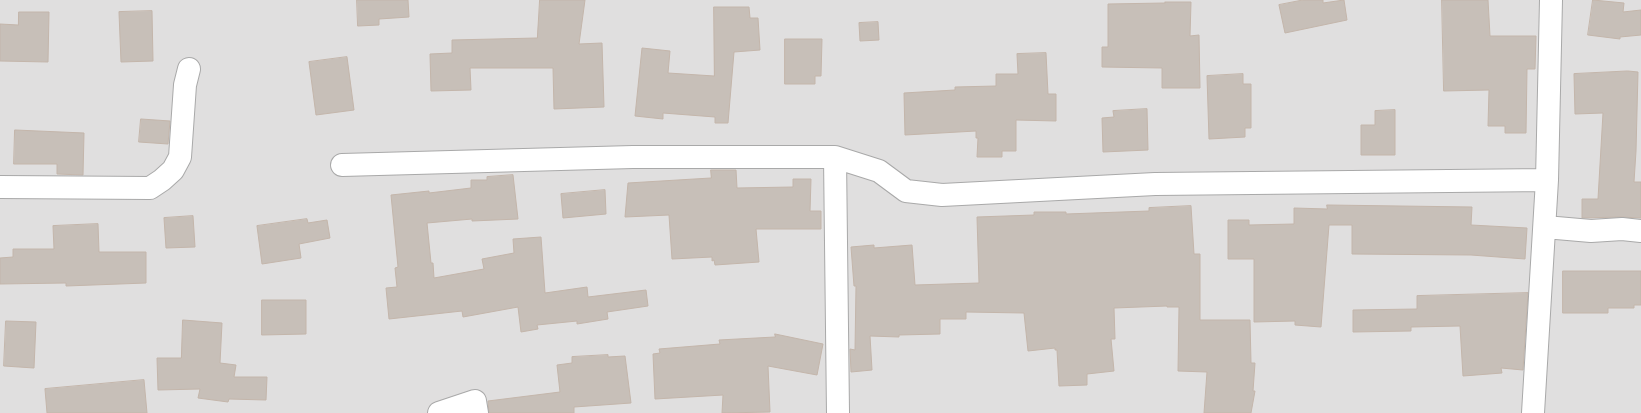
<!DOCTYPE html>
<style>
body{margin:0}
canvas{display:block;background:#f2efe9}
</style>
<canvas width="1641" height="413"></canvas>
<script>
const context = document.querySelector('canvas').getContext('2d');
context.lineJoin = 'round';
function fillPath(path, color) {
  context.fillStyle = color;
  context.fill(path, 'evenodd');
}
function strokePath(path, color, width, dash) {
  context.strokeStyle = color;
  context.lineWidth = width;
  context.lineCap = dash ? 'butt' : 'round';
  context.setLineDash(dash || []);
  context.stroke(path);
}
const residential = new Path2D(`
 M 0,0 L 1641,0 L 1641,413 L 0,413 Z`);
const building = new Path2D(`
 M 357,0 L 408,0 L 409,17 L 379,19 L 379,25 L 358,26 Z
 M 540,0 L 585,0 L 579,44 L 602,43 L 604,107 L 554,109 L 553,68 L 470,68 L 471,90 L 431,91 L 430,54 L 452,53 L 452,40 L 537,38 Z
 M 1303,0 L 1323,0 L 1323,3 L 1344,0 L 1347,20 L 1285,33 L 1279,5 Z
 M 1442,0 L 1488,0 L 1490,36 L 1536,36 L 1535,69 L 1527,69 L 1526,133 L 1505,133 L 1505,126 L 1488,126 L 1489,90 L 1444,91 Z
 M 1593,0 L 1624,3 L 1623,12 L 1641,10 L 1641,35 L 1620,37 L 1620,39 L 1588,35 Z
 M 1165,2 L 1191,2 L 1190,36 L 1199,35 L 1200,88 L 1162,88 L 1162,68 L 1102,67 L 1102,47 L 1108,47 L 1108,4 L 1165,3 Z
 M 714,7 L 749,7 L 750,18 L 758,18 L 760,50 L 734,52 L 728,123 L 715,123 L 715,117 L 663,113 L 663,119 L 635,116 L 642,48 L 670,51 L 668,73 L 714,76 Z
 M 152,11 L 153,61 L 121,62 L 119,12 Z
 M 19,12 L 49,12 L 48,62 L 0,61 L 0,24 L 18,25 Z
 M 878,22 L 879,40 L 860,41 L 859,23 Z
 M 785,39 L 822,39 L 821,76 L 815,76 L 815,84 L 785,84 Z
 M 1046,53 L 1048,94 L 1056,94 L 1056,121 L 1016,120 L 1016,151 L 1002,151 L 1002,157 L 977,157 L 978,138 L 976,138 L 976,131 L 905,135 L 904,93 L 955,90 L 955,87 L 996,86 L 996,74 L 1018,74 L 1017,54 Z
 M 347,57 L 354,110 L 316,115 L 309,62 Z
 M 1628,71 L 1638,72 L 1636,151 L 1634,182 L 1641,182 L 1641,218 L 1621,217 L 1582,218 L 1582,199 L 1598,199 L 1603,113 L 1575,114 L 1574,74 Z
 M 1243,74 L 1243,84 L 1251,84 L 1251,128 L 1245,128 L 1245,137 L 1209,139 L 1207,76 Z
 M 1147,109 L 1148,150 L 1103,152 L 1102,118 L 1114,117 L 1113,111 Z
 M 1395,110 L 1395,155 L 1361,155 L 1361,125 L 1375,125 L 1375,111 Z
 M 141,119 L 170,121 L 168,144 L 139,142 Z
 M 15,130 L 84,133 L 83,175 L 57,174 L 57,164 L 14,164 Z
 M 711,170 L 736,170 L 737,188 L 793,187 L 793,179 L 811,179 L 810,211 L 821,211 L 821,229 L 756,229 L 759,262 L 715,265 L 714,260 L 712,261 L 712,257 L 672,259 L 669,215 L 625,217 L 628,183 L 711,178 Z
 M 513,175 L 518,219 L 472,221 L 472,219 L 427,223 L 431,263 L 433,263 L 434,278 L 484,269 L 482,259 L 514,253 L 513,239 L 541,237 L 545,293 L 587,287 L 588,297 L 646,290 L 648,306 L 607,312 L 608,319 L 577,324 L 577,321 L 537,325 L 538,329 L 521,332 L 518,307 L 463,317 L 462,311 L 389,319 L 386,288 L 397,287 L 395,268 L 398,267 L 391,195 L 429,191 L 429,193 L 471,188 L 471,180 L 487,180 L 487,177 Z
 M 605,190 L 606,214 L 563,218 L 561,194 Z
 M 1327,205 L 1472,207 L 1471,225 L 1527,228 L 1525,259 L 1471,255 L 1352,254 L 1352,225 L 1329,225 L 1321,327 L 1295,325 L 1295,321 L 1254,322 L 1254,259 L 1228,259 L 1228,220 L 1249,220 L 1249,225 L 1294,224 L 1294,208 L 1327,209 Z
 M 1191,206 L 1194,254 L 1200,254 L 1200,320 L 1250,320 L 1251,363 L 1255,363 L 1253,391 L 1255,391 L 1251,413 L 1204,413 L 1207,372 L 1178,371 L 1179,307 L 1167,307 L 1167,306 L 1114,308 L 1115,339 L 1111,339 L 1114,371 L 1087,374 L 1087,385 L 1059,386 L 1057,350 L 1055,350 L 1055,348 L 1028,351 L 1024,313 L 966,312 L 966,319 L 940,319 L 940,334 L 899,335 L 899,337 L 870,336 L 872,370 L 851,372 L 850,349 L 855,350 L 856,286 L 854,286 L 851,247 L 874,245 L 874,248 L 912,245 L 915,285 L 979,283 L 977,217 L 1034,215 L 1034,212 L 1066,212 L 1066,214 L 1149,211 L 1149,208 Z
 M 193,216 L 195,247 L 166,248 L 164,218 Z
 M 307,219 L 308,223 L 327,220 L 330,238 L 299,244 L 301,258 L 262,264 L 257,226 Z
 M 98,224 L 99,252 L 146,252 L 146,283 L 66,286 L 66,283 L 0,284 L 0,258 L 13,257 L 13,249 L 54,249 L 53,226 Z
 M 1563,271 L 1641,271 L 1641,305 L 1634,305 L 1634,308 L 1608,308 L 1608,313 L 1563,313 Z
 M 1528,293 L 1523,370 L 1501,368 L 1502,373 L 1463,376 L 1460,326 L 1411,327 L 1411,331 L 1353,332 L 1353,310 L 1417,309 L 1417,296 Z
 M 262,300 L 306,300 L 306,334 L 262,335 Z
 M 183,320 L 222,323 L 220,363 L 236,365 L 234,377 L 267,377 L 266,400 L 229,399 L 228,402 L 198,398 L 200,389 L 158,390 L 157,358 L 181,358 Z
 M 6,321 L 36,322 L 34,368 L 4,366 Z
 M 775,334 L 823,344 L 817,375 L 768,366 L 770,412 L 722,413 L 723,395 L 655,399 L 653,354 L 660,353 L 659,349 L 720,344 L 719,340 L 775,337 Z
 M 608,355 L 608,357 L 625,356 L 631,403 L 574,407 L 574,413 L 489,413 L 488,401 L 560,392 L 557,365 L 572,363 L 572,357 Z
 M 144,380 L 147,413 L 47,413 L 45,389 Z`);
const minor = new Path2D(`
 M 835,157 L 838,413
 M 342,165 L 633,157 L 835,157 L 879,171 L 906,191 L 942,195 L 1155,184 L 1547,180
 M 0,187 L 150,188 L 162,180 L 173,170 L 180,157 L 185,85 L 189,69
 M 1545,227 L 1591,231 L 1622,229 L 1641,231
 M 439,413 L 475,401 L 477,413
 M 1533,413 L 1547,180 L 1551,0`);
fillPath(residential, '#e0dfdf');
fillPath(building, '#c7bfb8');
strokePath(building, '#c4b6ab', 1);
strokePath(minor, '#a9a9a9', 24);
strokePath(minor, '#fff', 22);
</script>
